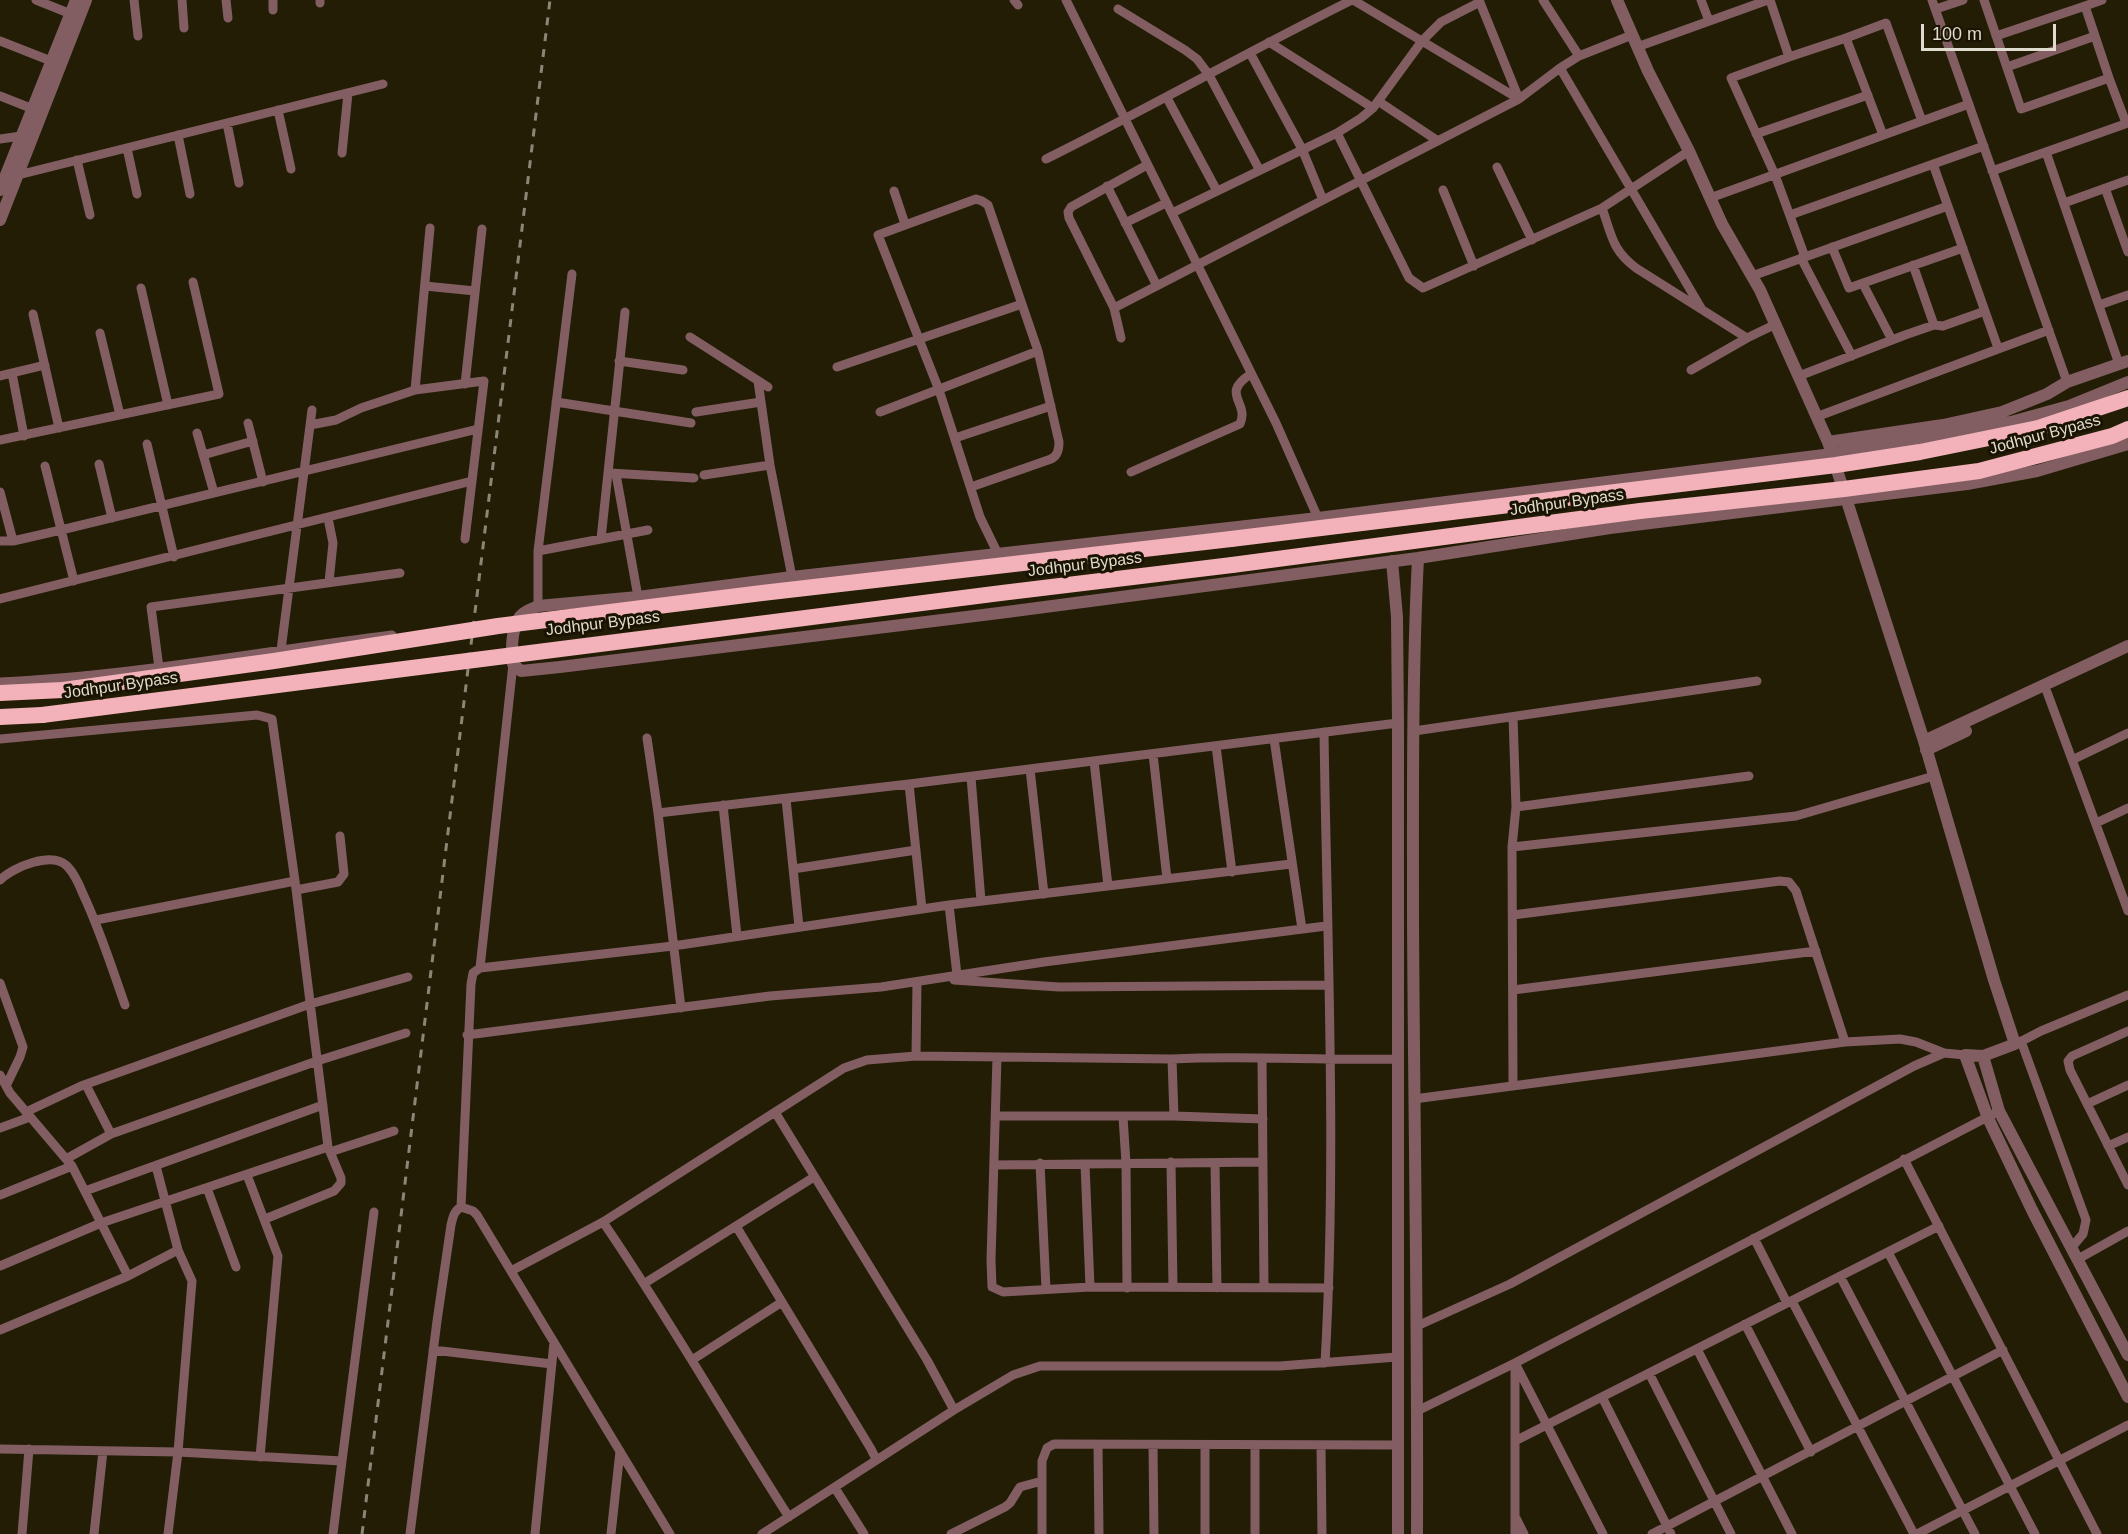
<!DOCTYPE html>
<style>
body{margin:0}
#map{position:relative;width:2128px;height:1534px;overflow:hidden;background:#231d06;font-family:Helvetica,sans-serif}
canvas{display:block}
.scale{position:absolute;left:1921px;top:24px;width:135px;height:27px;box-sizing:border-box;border:3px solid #dfdbce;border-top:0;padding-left:8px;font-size:18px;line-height:21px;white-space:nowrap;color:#dfdbce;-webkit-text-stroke:4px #1a1301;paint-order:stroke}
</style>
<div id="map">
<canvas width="2128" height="1534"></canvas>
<div class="scale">100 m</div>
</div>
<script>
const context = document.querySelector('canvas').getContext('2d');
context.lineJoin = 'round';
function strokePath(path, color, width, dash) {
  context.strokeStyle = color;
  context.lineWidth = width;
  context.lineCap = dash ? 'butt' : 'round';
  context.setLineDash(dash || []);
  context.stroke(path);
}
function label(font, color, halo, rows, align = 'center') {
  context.font = font + ' Helvetica,sans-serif';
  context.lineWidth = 6;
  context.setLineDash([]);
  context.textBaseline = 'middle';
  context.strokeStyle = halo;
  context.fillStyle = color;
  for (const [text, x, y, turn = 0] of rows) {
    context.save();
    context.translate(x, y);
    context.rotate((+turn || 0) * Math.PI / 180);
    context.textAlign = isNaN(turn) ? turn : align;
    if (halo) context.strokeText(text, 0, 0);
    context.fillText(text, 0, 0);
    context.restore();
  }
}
const minor = new Path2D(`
 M 36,0 L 71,14
 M 134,0 L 138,36
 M 182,0 L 184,28
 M 226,0 L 228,18
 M 273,0 L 273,10
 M 320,0 L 320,3
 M 1014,0 L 1018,5
 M 1066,0 L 1276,423 L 1318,518
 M 1353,0 L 1519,99
 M 1479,0 L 1519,99 L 1560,68 L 1579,56
 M 1543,0 L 1579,56 L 1632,35
 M 1701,0 L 1709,21
 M 1932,0 L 2067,382
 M 1984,0 L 2021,109 L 2109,78 L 2126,123
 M 2102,0 L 2085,6 L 2109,78
 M 1118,9 L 1185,50 L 1197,59 L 1209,75 L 1259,169
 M 1936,9 L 1963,0
 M 1996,36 L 2085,6
 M 1846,38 L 1886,23 L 1922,121
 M 0,41 L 51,61
 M 1269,42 L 1373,108
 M 1637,47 L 1768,0
 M 1789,57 L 1846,38 L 1883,135
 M 2007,67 L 2095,36
 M 1560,68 L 1701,308
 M 0,96 L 33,109
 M 1167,98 L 1217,191
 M 1378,101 L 1438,141
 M 278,110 L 291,169
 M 227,123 L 239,183
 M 1337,133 L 1409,278 L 1423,288 L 1602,208 L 1689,151
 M 1756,134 L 1868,95
 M 178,135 L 190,194
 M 0,139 L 21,136
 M 127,148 L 137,194
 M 2046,152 L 2119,364
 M 342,153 L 348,93
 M 1046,159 C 1149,108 1249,51 1352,0
 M 77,160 L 90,215
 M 1933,164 L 1998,348
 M 1497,167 L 1532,240
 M 1992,171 L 2128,123
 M 18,175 L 383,84
 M 1107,186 L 1157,286
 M 2105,188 L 2128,252
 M 1443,190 L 1474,266
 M 894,191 L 905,224
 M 1710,198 L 1969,104
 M 1323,200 L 1519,99
 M 2064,203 L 2128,180
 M 1602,208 C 1612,236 1612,250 1636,268 L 1747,338 L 1776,324
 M 1172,213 L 1337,133 L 1361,118 L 1373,108 L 1422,41 L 1441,22 L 1480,2
 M 1790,215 L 1984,146
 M 1125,223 L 1166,203
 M 1832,247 L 1849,288 L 1963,248
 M 1805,257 L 1948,206
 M 1801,258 L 1852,356
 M 1913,265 L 1934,325
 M 1752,276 L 1805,257 L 1775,175 L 1731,78 L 1789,57 L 1770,0
 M 1863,284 L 1892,340
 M 425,286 L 475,291
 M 141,288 L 168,405
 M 2099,305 L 2128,295
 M 1114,308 L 1323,200 L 1302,149 L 1250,53
 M 33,314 L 59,428
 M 100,333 L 120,415
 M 690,337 L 768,387
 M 1121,338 L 1114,308 L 1069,218 L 1068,212 L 1071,207 L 1147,165
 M 619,361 L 683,370
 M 837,367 L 1022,304
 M 1691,370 L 1747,338
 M 12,373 L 24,436
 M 0,376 L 45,365
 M 1799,376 L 1905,335 L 1934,325 L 1943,326 L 1985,311
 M 758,381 L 770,465 L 792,577
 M 465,384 L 482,229
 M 415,390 L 430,228
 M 556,402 L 691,423
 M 696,412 L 761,402
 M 880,412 L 1038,351
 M 1816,417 L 2049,330
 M 248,423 L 263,482
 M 310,425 L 336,420 L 361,408 L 415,390 L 484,381 L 465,539
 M 197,433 L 214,493
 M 955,438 L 1051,406
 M 0,440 L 219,394 L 193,282
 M 147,444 L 174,557
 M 203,455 L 253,441
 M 99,464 L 112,518
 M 45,466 L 74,581
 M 1131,472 L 1240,424 C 1250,402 1219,394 1251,374
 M 610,473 L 694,478
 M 616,474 L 638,597
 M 704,475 L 770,465
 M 971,487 L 1051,459 C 1058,456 1059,449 1059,442 L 1038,351 L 988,205 L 982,201 L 976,199 L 878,235 L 939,390 L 980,517 L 998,554
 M 0,492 L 13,541
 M 328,518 L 333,543 L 329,582
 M 601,539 L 625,312
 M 0,541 L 13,541 L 61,530 L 478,429
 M 538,551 L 648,530
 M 0,599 L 472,481
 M 538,606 L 538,551 L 572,274
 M 281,650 L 312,410
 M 159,668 L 151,607 L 400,573
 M 0,682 C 132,676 261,651 392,635
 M 2047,692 L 2128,911
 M 1414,731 L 1757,681
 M 1324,732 C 1327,942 1337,1154 1325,1363
 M 647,738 L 658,813 L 681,1008
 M 0,739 L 257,715 L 272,719 L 295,881 L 328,1147 L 101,1223 L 0,1266
 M 1274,739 L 1302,929
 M 1216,746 L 1232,872
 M 1153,754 L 1167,879
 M 2072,760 L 2128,733
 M 1094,761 L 1108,886
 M 1030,769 L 1044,894
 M 971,777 L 981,901
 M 909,784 L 922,909
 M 786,799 L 799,927
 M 723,805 L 737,936
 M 1516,807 L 1749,776
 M 658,813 L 909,784 L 1398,723
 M 2096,823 L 2128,808
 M 1512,847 L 1796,816 L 1934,776
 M 793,869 L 916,850
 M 0,880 C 13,867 52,851 67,866 C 74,873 79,884 83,894 C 100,930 112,968 125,1005
 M 296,890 L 338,882 L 344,874 L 340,836
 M 949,905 L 957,975
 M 1513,915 L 1780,881 L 1789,882 L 1796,891 L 1845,1042
 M 96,920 L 295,881
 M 480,968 L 513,664
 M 954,980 L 1059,987 L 1329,985
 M 0,983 L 23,1047 L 20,1057 L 6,1086
 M 1513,990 L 1816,951
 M 2128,1031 L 2072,1056 L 2068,1061 L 2070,1070 L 2128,1185
 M 467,1035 L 770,996 L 881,987 L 1044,962 L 1326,926
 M 2021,1041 L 2086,1220 L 2083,1234 L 2072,1247
 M 2018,1043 L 2041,1031 L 2128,995
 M 916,1056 L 917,982
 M 997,1057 L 991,1260 L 992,1287 L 1003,1292 L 1090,1287 L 1329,1288
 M 1262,1058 L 1264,1287
 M 1172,1059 L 1174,1116
 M 0,1075 L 10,1093 L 72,1166 L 0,1195
 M 86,1085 L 111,1134
 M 1513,1085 L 1512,847 L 1516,807 L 1513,717
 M 1414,1099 L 1845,1042 L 1900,1039 L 1916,1042 L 1944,1053
 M 2087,1104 L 2128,1085
 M 26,1112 L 81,1086 L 310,1004 L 408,977
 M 775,1112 L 927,1360 L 954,1410
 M 996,1116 L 1174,1116 L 1263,1119
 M 1123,1117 L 1126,1163 L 1127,1288
 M 0,1128 L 30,1117
 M 2108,1146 L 2128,1137
 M 330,1152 L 394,1131
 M 66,1159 L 111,1134 L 317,1061 L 406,1033
 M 1904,1159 L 2097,1534
 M 1171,1162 L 1173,1287
 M 1040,1163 L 1046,1289
 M 1215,1163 L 1217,1288
 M 1085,1164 L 1090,1287
 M 994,1165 L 1263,1162
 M 247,1175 L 278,1256 L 260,1457
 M 207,1188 L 236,1267
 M 85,1191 L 323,1105
 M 461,1207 L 471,984 L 473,973 L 480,968 L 673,946 L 949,905 L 1291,864
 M 265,1219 L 334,1191 L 341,1183 L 341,1178 L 328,1147
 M 603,1222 C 669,1318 726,1419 789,1517
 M 736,1226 L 871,1449 L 876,1459
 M 1754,1238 L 1787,1303
 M 1888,1252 L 2035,1534
 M 2078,1259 L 2128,1231
 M 511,1271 L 603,1222 L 844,1068 L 867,1060 L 916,1056 L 1172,1059 C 1247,1055 1322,1061 1397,1059
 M 128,1276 L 178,1250 L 156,1166
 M 1840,1276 L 1975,1534
 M 645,1283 L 814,1177
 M 1792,1301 L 1914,1534
 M 1745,1324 L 1811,1452
 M 1417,1326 L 1510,1284 L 1914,1066 L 1944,1053 L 1965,1055
 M 0,1330 L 128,1276 L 72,1166
 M 1697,1349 L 1792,1534
 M 433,1350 L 552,1364
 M 692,1360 L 782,1302
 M 1515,1363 L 1603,1534
 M 1649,1373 L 1731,1534
 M 1602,1397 L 1671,1534
 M 1417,1411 L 1515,1363 L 1999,1111
 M 1515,1441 L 1939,1226
 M 1098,1445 L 1099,1534
 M 1153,1445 L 1154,1534
 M 1205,1445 L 1205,1534
 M 1255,1445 L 1255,1534
 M 1321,1445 L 1322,1534
 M 0,1449 L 178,1452 L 342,1461 L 333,1534
 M 342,1461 L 374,1212
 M 835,1488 L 864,1534
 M 1516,1518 L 1524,1534
 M 22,1534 L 29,1449
 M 94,1534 L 103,1451
 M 168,1534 L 178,1452 L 192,1281 L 178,1250
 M 410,1534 L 437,1321 L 451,1225 C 453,1217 454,1211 461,1207 L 473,1211 L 477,1215 L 670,1534
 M 535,1534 L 554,1342
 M 611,1534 L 620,1451
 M 762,1534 L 954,1410 L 1013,1375 L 1040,1366 L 1280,1366 L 1397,1357
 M 951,1534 L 1005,1507 L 1010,1503 L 1020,1487 L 1042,1481
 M 1042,1534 L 1042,1461 L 1047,1448 L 1054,1444 L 1397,1445
 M 1515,1534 L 1515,1365
 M 1652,1534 L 2003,1350
 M 1917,1534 L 2128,1425`);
const tertiary = new Path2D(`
 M 1617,0 L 1648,71 L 1689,151 L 1722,224 L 1760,290 L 1828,442 L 1924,741 L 1994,980 L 2015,1044 L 1983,1056 L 1965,1055 L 1988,1118 L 2032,1210 L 2128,1397
 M 0,190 L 76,0
 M 0,220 L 86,0
 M 2128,382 L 2069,406 L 2011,422 L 1832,454 L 1318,518 L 792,577 L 638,597 L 538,606 C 534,608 528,610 524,613 C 511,622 511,650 513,664 L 521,671 L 560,667 L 999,613 L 1418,558 L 1610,528 L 1967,484 L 2037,471 L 2128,444
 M 1828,442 L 1943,425 L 2002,412 L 2047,394 L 2067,382 L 2128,361
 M 1392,561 L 1397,617 L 1398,723 L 1398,1534
 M 1924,741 L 2128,646
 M 1926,750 L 1966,731
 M 1983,1056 L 1999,1111 L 2128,1355
 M 1417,1534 C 1418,1328 1414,1122 1413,916 C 1413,796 1412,677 1418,558`);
const trunk = new Path2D(`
 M 1231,539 L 1836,465 L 1920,452 L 2038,428 L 2128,398
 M 1232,565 L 1640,511 L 1844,489 L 1979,471 L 2112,436 L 2128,429
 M 0,693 L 63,690
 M 0,717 L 42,715`);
const rail = new Path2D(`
 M 362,1534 L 550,0`);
const trunkBridge = new Path2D(`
 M 63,690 L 274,661 L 498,626 L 762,593 L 1231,539
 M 42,715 C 438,662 835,613 1232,565`);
const streetNames = [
 ["Jodhpur Bypass",2045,435,-15],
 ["Jodhpur Bypass",1567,503,-8],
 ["Jodhpur Bypass",1085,565,-7],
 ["Jodhpur Bypass",603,624,-7],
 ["Jodhpur Bypass",121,686,-8]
];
strokePath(minor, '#825e62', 9);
strokePath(tertiary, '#825e62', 12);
strokePath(trunk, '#f3b2ba', 16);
strokePath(rail, '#8b8675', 3, [8, 8]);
strokePath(trunkBridge, '#f3b2ba', 16);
label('16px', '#dfdbce', '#1a1301', streetNames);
</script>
